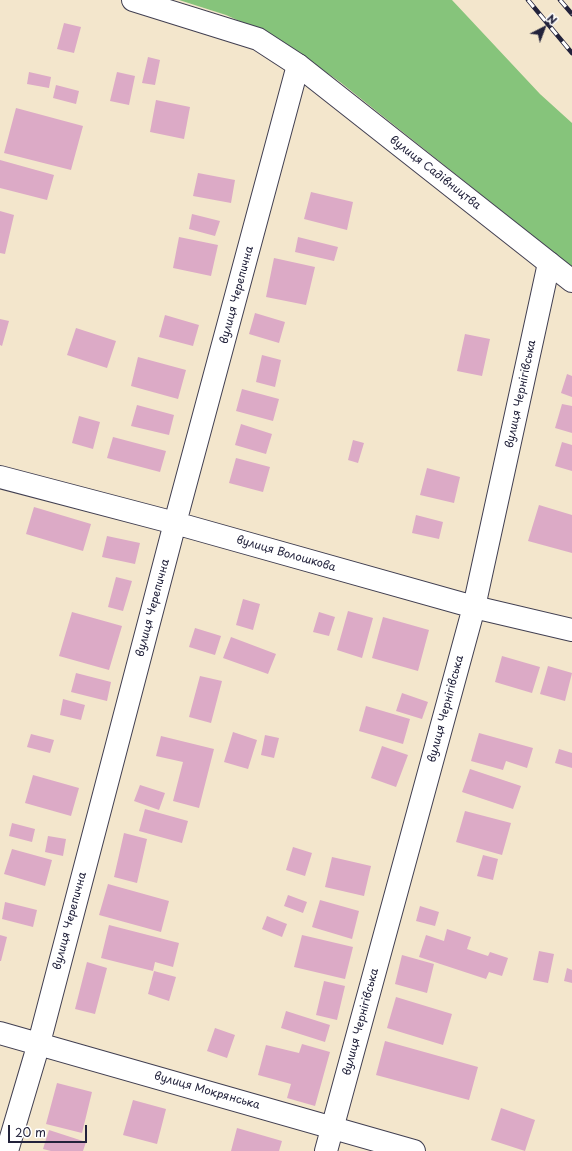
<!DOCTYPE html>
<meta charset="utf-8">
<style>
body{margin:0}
#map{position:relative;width:572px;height:1151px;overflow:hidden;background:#f3e6cc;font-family:"Playpen Sans",sans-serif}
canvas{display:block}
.north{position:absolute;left:524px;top:8px;width:40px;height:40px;-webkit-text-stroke:3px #fff;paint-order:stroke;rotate:42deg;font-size:11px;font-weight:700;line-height:16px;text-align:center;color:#22223b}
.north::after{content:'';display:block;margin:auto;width:14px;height:18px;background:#22223b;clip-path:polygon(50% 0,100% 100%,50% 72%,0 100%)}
.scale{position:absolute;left:8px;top:1125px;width:79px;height:18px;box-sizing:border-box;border:2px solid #22223b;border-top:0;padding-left:5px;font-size:12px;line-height:14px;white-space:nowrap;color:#22223b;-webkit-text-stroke:3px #fff;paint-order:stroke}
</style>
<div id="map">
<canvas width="572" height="1151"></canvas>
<div class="north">N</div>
<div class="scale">20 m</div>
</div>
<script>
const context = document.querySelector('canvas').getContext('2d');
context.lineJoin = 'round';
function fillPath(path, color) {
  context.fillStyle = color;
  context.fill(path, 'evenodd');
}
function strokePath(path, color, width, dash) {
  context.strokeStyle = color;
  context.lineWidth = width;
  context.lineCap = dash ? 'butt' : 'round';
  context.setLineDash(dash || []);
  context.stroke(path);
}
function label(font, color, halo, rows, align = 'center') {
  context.font = font + ' "Playpen Sans",sans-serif';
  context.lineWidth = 3;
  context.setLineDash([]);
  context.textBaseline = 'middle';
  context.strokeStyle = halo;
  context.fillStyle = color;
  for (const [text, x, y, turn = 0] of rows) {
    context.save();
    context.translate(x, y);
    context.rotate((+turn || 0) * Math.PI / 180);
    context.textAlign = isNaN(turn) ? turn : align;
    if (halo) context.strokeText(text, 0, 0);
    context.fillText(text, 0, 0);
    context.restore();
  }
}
const green = new Path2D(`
 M 179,0 L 452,0 L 540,94 L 572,123 L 572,267 L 340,82 L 279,39 L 226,15 Z`);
const building = new Path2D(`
 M 64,23 L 81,27 L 74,53 L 57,49 Z
 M 148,57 L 160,60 L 155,85 L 142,83 Z
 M 29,72 L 51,77 L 49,88 L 27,84 Z
 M 117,72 L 135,76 L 129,105 L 110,101 Z
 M 56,85 L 79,91 L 76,104 L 53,98 Z
 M 156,100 L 190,107 L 184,139 L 150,132 Z
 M 16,108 L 83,126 L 71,170 L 4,153 Z
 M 0,160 L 54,175 L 47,200 L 0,188 Z
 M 198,173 L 235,180 L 231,203 L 193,196 Z
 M 311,192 L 353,202 L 347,230 L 304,219 Z
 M 0,211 L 14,215 L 5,254 L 0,253 Z
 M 192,214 L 220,221 L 215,236 L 189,229 Z
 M 179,237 L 218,245 L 211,276 L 173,268 Z
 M 298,237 L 338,247 L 334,261 L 295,252 Z
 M 274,258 L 315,267 L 306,305 L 266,297 Z
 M 255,313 L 285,322 L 279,343 L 249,334 Z
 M 165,315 L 199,325 L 193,346 L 159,337 Z
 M 0,319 L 9,321 L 2,346 L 0,345 Z
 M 76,328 L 116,341 L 107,368 L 67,355 Z
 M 465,334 L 490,339 L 482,376 L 457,371 Z
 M 262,355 L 281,360 L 275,387 L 256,382 Z
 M 138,357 L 186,370 L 178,399 L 131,386 Z
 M 567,374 L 572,376 L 572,397 L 561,393 Z
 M 242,389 L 279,399 L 273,421 L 236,411 Z
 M 562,404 L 572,406 L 572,433 L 555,428 Z
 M 137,405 L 174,415 L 169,435 L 131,426 Z
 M 79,416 L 100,422 L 93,449 L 72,443 Z
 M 241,424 L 272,434 L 266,454 L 235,445 Z
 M 113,437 L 166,451 L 160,472 L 107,458 Z
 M 353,440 L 364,443 L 358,463 L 348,460 Z
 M 562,442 L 572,445 L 572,471 L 555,466 Z
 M 236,458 L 270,467 L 263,492 L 229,483 Z
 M 427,468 L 460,477 L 454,503 L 420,495 Z
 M 539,505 L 572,515 L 572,553 L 528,541 Z
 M 34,507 L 91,524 L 83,551 L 26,534 Z
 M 416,515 L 443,522 L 439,539 L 412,533 Z
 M 107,536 L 140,543 L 135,564 L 102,557 Z
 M 116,577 L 132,581 L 123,611 L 108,607 Z
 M 243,599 L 260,604 L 253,630 L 236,625 Z
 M 348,611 L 373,618 L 362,658 L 337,650 Z
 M 72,612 L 122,626 L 109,670 L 59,656 Z
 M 319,612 L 335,617 L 329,636 L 313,632 Z
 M 383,617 L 429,630 L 418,671 L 372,658 Z
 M 195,628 L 221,636 L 215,655 L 189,647 Z
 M 231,637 L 276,654 L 268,674 L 223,658 Z
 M 502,656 L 540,667 L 532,693 L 495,682 Z
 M 548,666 L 572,673 L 565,701 L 540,694 Z
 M 76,673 L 111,682 L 107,701 L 71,692 Z
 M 200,676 L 222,681 L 211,723 L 189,717 Z
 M 402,693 L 428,702 L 422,719 L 396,711 Z
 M 63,699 L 85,705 L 81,720 L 60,715 Z
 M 366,706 L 410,719 L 403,744 L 359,731 Z
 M 233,732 L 257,740 L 248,769 L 224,762 Z
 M 479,733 L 533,748 L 527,768 L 506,761 L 503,770 L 471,761 Z
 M 31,734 L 54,740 L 50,753 L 27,747 Z
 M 265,735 L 279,738 L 274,758 L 261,755 Z
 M 161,736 L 214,749 L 199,808 L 173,801 L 183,762 L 156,756 Z
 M 382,746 L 408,755 L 396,787 L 371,778 Z
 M 559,749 L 572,753 L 572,768 L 555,763 Z
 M 470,769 L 521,786 L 513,809 L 462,792 Z
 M 33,775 L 79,788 L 71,816 L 25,803 Z
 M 140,785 L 165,793 L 159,810 L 134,801 Z
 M 145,809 L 188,821 L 182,843 L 139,831 Z
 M 465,811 L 511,823 L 502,855 L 456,842 Z
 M 12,823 L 35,829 L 32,842 L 9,836 Z
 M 124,833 L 147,839 L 137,883 L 114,877 Z
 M 48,836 L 66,839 L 63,856 L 45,852 Z
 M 293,847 L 312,853 L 305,876 L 286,870 Z
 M 12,849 L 52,860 L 45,886 L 4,874 Z
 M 483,855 L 498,859 L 493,880 L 477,876 Z
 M 332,857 L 371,866 L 364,896 L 325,887 Z
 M 108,884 L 169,901 L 161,932 L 99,915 Z
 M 288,895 L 307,902 L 303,913 L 284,906 Z
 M 320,900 L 359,911 L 352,939 L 312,927 Z
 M 5,902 L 37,910 L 33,927 L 2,919 Z
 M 420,906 L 439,912 L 435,926 L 416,921 Z
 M 267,916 L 287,924 L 282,937 L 262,929 Z
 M 109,925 L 179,943 L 173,967 L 155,962 L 153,971 L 101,958 Z
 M 447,929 L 471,937 L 467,949 L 488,956 L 490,952 L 508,958 L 502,976 L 489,972 L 486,979 L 419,957 L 426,935 L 444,941 Z
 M 0,935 L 7,937 L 1,961 L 0,961 Z
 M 302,935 L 353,947 L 345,979 L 294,967 Z
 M 539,951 L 554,954 L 548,983 L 533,980 Z
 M 402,955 L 434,964 L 427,993 L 395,984 Z
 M 87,962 L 107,968 L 95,1014 L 75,1009 Z
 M 567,968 L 572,970 L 572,983 L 564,981 Z
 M 154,971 L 176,977 L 169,1001 L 148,994 Z
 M 324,981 L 345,986 L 337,1020 L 316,1015 Z
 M 396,997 L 452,1014 L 443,1045 L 387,1028 Z
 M 286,1011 L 330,1025 L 325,1042 L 281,1028 Z
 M 215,1028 L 235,1035 L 227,1058 L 207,1051 Z
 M 385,1041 L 478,1067 L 469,1100 L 376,1075 Z
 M 302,1044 L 330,1052 L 315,1106 L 287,1098 L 291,1084 L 258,1075 L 266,1045 L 299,1053 Z
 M 57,1083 L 92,1092 L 82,1133 L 46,1124 Z
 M 133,1100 L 166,1109 L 157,1144 L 123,1135 Z
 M 501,1108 L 535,1120 L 525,1151 L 491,1140 Z
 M 237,1128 L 282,1141 L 279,1151 L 231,1151 Z
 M 49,1130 L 86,1142 L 83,1151 L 51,1151 L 43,1149 Z`);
const minor = new Path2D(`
 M 0,477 L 175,523 L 474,607 L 572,630
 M 0,1033 L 414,1151
 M 7,1151 L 39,1043 L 175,523 L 298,65
 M 326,1151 L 474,607 L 549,263`);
const tertiary = new Path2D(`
 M 133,0 L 258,39 L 298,65 L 572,281`);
const rail = new Path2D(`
 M 528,0 L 572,53
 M 560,0 L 572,14`);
const streetNames = [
 ["вулиця Садівництва",435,173,38],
 ["вулиця Черепична",237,295,-75],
 ["вулиця Чернігівська",521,394,-78],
 ["вулиця Волошкова",286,554,16],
 ["вулиця Черепична",153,608,-75],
 ["вулиця Чернігівська",446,709,-75],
 ["вулиця Черепична",70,921,-75],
 ["вулиця Чернігівська",361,1022,-75],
 ["вулиця Мокрянська",207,1091,16]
];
fillPath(green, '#86c47b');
fillPath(building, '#dcaac6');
strokePath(minor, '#413f51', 24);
strokePath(tertiary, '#413f51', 24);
strokePath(minor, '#fff', 22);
strokePath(tertiary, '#fff', 22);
strokePath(rail, '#22223b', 4.5);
strokePath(rail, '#fff', 3, [9]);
label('11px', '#22223b', '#fff', streetNames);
</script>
